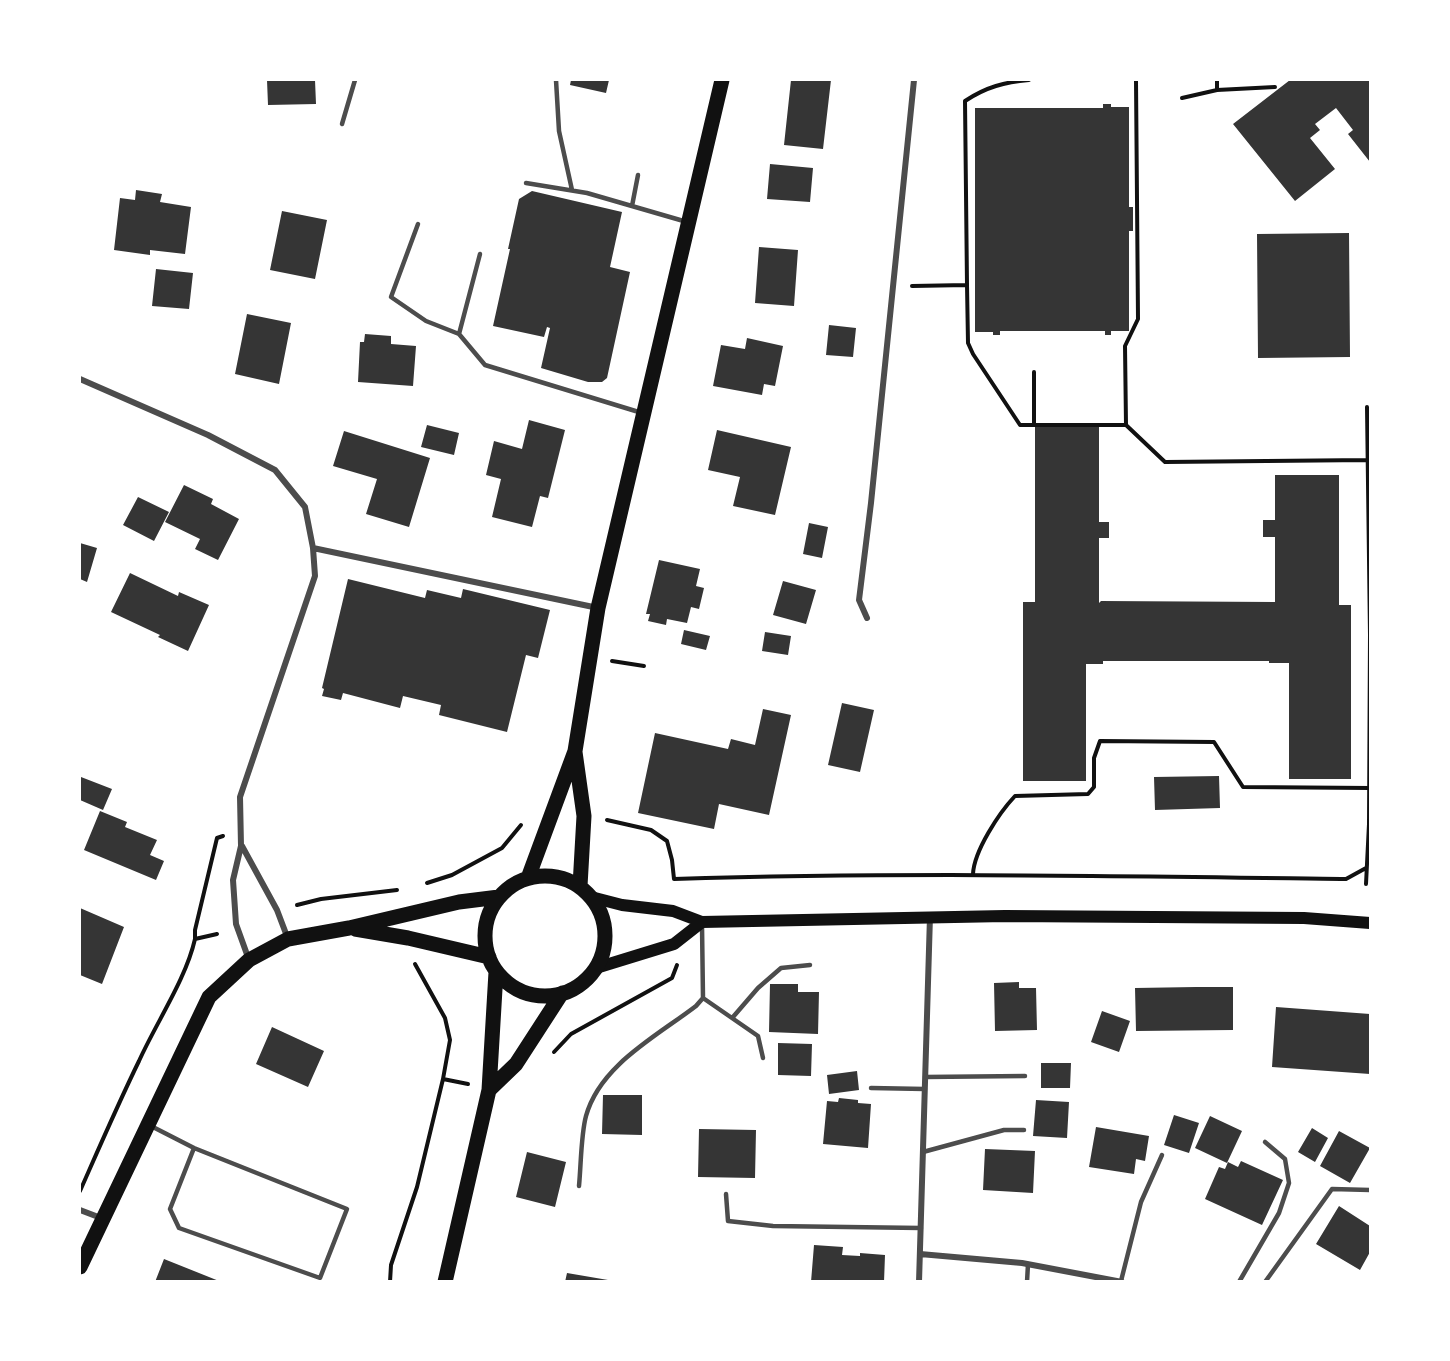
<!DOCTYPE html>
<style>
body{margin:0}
#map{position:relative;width:1450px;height:1361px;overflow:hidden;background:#fff;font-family:"Playfair Display",serif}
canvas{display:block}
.frame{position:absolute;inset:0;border:81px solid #fff;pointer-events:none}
</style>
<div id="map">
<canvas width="1450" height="1361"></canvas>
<div class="frame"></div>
</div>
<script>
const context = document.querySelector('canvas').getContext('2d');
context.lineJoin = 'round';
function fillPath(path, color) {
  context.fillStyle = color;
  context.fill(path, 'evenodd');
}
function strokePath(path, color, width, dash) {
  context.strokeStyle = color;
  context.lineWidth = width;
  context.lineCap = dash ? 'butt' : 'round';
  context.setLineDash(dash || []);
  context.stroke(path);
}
const building = new Path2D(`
 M 267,80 L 315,80 L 316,104 L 268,105 Z
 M 571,80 L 609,80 L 606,93 L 570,85 Z
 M 791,80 L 831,80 L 823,149 L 784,145 Z
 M 1290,80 L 1370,80 L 1370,162 L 1348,134 L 1353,130 L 1336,108 L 1315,124 L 1320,130 L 1310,138 L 1335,169 L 1295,201 L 1233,124 Z
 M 1103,104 L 1111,104 L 1111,107 L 1129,107 L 1129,207 L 1133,207 L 1133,231 L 1129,231 L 1129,331 L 1111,331 L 1111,335 L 1105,335 L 1105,331 L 1000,331 L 1000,335 L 993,335 L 993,332 L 975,332 L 975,108 L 1103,108 Z
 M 770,164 L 813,168 L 810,202 L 767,199 Z
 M 136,190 L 162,194 L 160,202 L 191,207 L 185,254 L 150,250 L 150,255 L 114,250 L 120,198 L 135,200 Z
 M 532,191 L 622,212 L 610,267 L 630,272 L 607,378 L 602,382 L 588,382 L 541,368 L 550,328 L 547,327 L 544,337 L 493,326 L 510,249 L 508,249 L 519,199 Z
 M 282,211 L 327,220 L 315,279 L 270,270 Z
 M 1349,233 L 1350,357 L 1258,358 L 1257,234 Z
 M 759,247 L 798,250 L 794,306 L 755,303 Z
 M 156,269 L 193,273 L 189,309 L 152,306 Z
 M 247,314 L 291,323 L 279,384 L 235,374 Z
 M 829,325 L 856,328 L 853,357 L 826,355 Z
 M 365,334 L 391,336 L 391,344 L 416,346 L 413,386 L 358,382 L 360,342 L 364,342 Z
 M 747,338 L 783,346 L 775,386 L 764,384 L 762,395 L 713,386 L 721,345 L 745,349 Z
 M 529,420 L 565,430 L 548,498 L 540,496 L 532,527 L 492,517 L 501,479 L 486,475 L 494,441 L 522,449 Z
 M 427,425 L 459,433 L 454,455 L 421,447 Z
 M 1035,427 L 1099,427 L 1099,522 L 1109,522 L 1109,538 L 1099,538 L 1099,603 L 1101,601 L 1275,602 L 1275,537 L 1263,537 L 1263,520 L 1275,520 L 1275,475 L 1339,475 L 1339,605 L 1351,605 L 1351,779 L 1289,779 L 1289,663 L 1269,663 L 1269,661 L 1103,661 L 1103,664 L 1086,664 L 1086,781 L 1023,781 L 1023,602 L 1035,602 Z
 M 717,430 L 791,447 L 775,515 L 733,506 L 740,477 L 708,470 Z
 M 344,431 L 430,458 L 409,527 L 366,514 L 377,479 L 333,466 Z
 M 184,485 L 213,499 L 211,504 L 239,519 L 218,560 L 195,549 L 200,539 L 165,522 Z
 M 138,497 L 169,512 L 154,541 L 123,525 Z
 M 809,523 L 828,527 L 822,558 L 803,554 Z
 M 80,543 L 97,548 L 87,582 L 80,579 Z
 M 659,560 L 700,569 L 696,586 L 704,588 L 699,609 L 691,607 L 687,623 L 667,619 L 666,625 L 648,621 L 650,614 L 646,614 Z
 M 130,573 L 178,596 L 179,592 L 209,605 L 188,651 L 158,637 L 160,635 L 111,612 Z
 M 348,579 L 425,598 L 427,590 L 461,598 L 463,589 L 550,610 L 538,658 L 526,655 L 507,732 L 439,715 L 441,705 L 403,696 L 400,708 L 343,693 L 341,700 L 322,696 L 324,689 L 322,688 Z
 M 783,581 L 816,590 L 806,624 L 773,615 Z
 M 684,630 L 710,636 L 706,650 L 681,644 Z
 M 765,632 L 791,636 L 788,655 L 762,651 Z
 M 842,703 L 874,710 L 860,772 L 828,765 Z
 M 763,709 L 791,715 L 769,815 L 719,804 L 714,829 L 638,813 L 655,733 L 728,749 L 731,739 L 755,745 Z
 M 1219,776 L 1220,808 L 1155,810 L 1154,777 Z
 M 81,777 L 112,789 L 103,810 L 80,800 Z
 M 100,811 L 127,822 L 125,827 L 157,840 L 150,855 L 164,861 L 156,880 L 84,850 Z
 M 80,908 L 124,927 L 102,984 L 80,975 Z
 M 1019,982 L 1019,988 L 1036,988 L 1037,1030 L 995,1031 L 994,983 Z
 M 770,984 L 798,984 L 798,992 L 819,992 L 818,1034 L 769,1032 Z
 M 1196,987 L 1233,987 L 1233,1030 L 1136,1031 L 1135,988 Z
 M 1276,1007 L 1370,1014 L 1370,1074 L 1272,1067 Z
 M 1102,1011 L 1130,1021 L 1119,1052 L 1091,1042 Z
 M 272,1027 L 324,1051 L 308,1087 L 256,1064 Z
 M 778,1043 L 812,1044 L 811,1076 L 778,1075 Z
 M 1041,1063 L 1071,1063 L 1070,1088 L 1041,1088 Z
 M 857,1071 L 859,1090 L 829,1094 L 827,1075 Z
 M 603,1095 L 642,1095 L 642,1135 L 602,1134 Z
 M 839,1098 L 858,1100 L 858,1103 L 871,1104 L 868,1148 L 823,1144 L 827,1101 L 838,1102 Z
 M 1036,1100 L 1069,1102 L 1067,1138 L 1033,1136 Z
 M 1174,1115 L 1199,1123 L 1189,1153 L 1164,1145 Z
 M 1210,1116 L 1242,1131 L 1227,1163 L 1195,1148 Z
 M 1096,1127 L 1149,1136 L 1145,1161 L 1136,1159 L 1134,1174 L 1089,1167 Z
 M 1312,1128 L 1328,1138 L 1315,1162 L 1298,1152 Z
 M 699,1129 L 756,1130 L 755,1178 L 698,1177 Z
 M 1339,1131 L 1370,1148 L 1350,1183 L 1320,1166 Z
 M 985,1149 L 1035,1151 L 1033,1193 L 983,1190 Z
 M 527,1152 L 566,1162 L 555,1207 L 516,1197 Z
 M 1241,1161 L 1283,1180 L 1262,1225 L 1205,1199 L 1219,1167 L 1225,1169 L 1228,1162 L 1238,1167 Z
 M 1339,1206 L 1370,1226 L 1370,1252 L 1360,1270 L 1316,1244 Z
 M 814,1245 L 843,1247 L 842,1255 L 860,1256 L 860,1253 L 885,1255 L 884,1282 L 811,1282 Z
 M 164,1259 L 219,1281 L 219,1282 L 155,1282 Z
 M 567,1273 L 608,1280 L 608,1282 L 565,1282 Z`);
const path = new Path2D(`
 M 1217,80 L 1217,90
 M 1182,98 L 1217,90 L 1275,87
 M 967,285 L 965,101 C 986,87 1005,82 1029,80
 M 912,286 L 967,285 L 968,343 L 973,354 L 1020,425 L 1034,425 L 1034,372
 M 1034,425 L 1126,425 L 1165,462 L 1368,460
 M 1126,425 L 1125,346 L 1138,319 L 1136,80
 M 612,661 L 644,666
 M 607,820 L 651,830 L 667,841 L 672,860 L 674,879 C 898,872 1122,876 1346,879 L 1366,868
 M 973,874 C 974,851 999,813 1015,796 L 1088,794 L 1094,787 L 1094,758 L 1100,741 L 1214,742 L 1243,787 L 1370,788
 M 427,883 L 452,875 L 502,848 L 521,825
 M 1366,884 L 1369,824 L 1370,635 L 1367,407
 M 297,905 L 321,899 L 397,890
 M 195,939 L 195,930 L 217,838 L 223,836
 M 415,964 L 445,1018 L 450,1040 L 443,1079 L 468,1084
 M 554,1052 L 571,1034 L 672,978 L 677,965
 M 80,1191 C 99,1148 118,1104 139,1061 C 156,1023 186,979 195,939 L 217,934
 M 390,1282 L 391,1265 L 417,1187 L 443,1079`);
const service = new Path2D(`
 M 556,80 L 559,131 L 572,190
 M 342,124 L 355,80
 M 526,183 L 587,193 L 687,222
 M 632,206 L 638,175
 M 418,224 L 391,297 L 426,321 L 459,334
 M 480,254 L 459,334 L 485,365 L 642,413
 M 703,998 L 758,1036 L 763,1058
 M 733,1017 L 758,988 L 781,968 L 810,965
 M 925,1077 L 1025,1076
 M 871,1088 L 925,1089
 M 149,1125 L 194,1148 L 347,1209 L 320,1278 L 179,1228 L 170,1209 L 194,1148
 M 923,1152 L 1004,1130 L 1024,1130
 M 579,1186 C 581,1165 581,1134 586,1116 C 600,1065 657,1036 696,1006 L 703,998 L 702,925
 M 726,1194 L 728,1221 L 773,1226 L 921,1228
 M 1121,1281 L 1141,1202 L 1162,1155
 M 1027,1282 L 1028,1264
 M 1239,1282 L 1279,1213 L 1289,1183 L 1285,1159 L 1265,1142
 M 1265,1282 L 1332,1189 L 1370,1190`);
const minor = new Path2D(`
 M 80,379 L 208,435 L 275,470 L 305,507 L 313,548 L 315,576 L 240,797 L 241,846 L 233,880 L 236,924 L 249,960
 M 313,548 L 598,608
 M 867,618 L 859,600 L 871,503 L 914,80
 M 242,846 L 277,910 L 288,939
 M 80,1210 L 101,1218
 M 920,1254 L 1022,1263 L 1122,1282
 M 919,1282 L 930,916`);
const secondary = new Path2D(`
 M 591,897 L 622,905 L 673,911 L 702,922 L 1005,916 L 1304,918 L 1370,923
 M 596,968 L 674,944 L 702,922`);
const primary = new Path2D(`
 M 575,752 L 584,816 L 580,886
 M485 936a60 60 0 1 1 120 0a60 60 0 1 1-120 0Z
 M 528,878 L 575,751 L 598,608 L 722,80
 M 355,929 L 408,938 L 489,957
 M 489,1090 L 516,1064 L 562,993
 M 80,1267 L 209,997 L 249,960 L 288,939 L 349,928 L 459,902 L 499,897
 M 445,1282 L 489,1090 L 496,972`);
fillPath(building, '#353535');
strokePath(path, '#111', 4);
strokePath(service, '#4c4c4c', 4.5);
strokePath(minor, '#4c4c4c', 6);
strokePath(secondary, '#111', 12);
strokePath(primary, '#111', 15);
</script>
